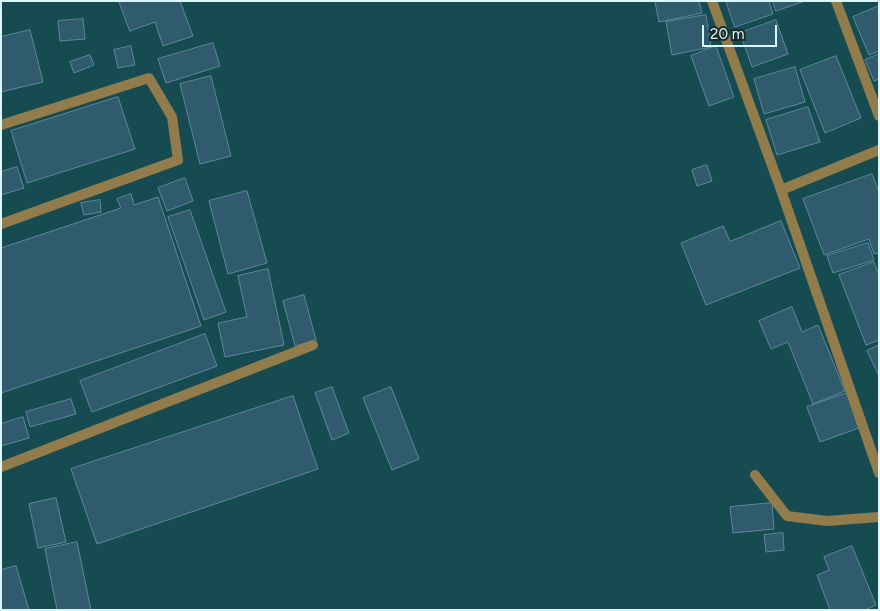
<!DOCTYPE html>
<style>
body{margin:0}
#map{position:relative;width:880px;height:611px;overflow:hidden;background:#154b51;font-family:Figtree,sans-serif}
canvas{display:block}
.frame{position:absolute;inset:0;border:2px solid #dcf7fa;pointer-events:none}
.scale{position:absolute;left:702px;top:25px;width:75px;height:22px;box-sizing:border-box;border:2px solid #dcf7fa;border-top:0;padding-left:6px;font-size:15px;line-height:18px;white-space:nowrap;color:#dcf7fa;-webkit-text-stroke:4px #172d2f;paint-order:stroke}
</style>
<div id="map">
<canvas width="880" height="611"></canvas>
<div class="frame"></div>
<div class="scale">20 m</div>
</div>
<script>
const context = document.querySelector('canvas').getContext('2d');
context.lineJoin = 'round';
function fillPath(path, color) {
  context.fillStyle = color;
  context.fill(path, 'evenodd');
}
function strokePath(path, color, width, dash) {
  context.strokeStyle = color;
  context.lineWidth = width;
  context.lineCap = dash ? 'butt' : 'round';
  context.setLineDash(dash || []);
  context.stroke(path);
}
const building = new Path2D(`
 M 119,1 L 180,1 L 193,36 L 163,46 L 155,22 L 130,31 Z
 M 659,1 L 699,1 L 702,13 L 659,22 L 655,2 Z
 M 726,1 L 769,1 L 773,14 L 735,27 Z
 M 773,1 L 805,1 L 776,11 Z
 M 879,6 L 879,51 L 869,55 L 853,17 Z
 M 706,15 L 711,47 L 672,55 L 666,22 Z
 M 83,19 L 85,39 L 60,41 L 58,21 Z
 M 776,20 L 788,54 L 752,67 L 740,33 Z
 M 30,30 L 43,82 L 1,92 L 1,37 Z
 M 213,43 L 220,66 L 166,83 L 158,59 Z
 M 131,46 L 135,65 L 118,68 L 114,50 Z
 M 716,46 L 734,97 L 709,106 L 691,56 Z
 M 879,54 L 879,79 L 874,81 L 865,60 Z
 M 90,55 L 94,65 L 74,73 L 70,62 Z
 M 836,56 L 861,118 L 825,133 L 800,70 Z
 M 795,67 L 805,102 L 764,114 L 754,79 Z
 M 211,76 L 231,156 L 200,164 L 180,84 Z
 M 118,97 L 135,149 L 27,183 L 11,131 Z
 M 808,107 L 820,142 L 777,155 L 766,120 Z
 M 707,165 L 712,181 L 697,186 L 692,170 Z
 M 17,167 L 24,188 L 1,195 L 1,172 Z
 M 872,174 L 879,192 L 879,253 L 874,254 L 869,239 L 824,255 L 803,199 Z
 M 185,178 L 193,201 L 167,211 L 158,188 Z
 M 247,191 L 267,263 L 228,274 L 209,201 Z
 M 131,194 L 134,205 L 158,197 L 201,326 L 1,393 L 1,248 L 121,208 L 117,199 Z
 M 100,200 L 101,212 L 84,215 L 81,203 Z
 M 190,210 L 226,312 L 204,320 L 168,217 Z
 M 781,221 L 800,268 L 706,305 L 681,243 L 723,226 L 730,241 Z
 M 868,243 L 874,260 L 833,273 L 827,256 Z
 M 874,262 L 879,275 L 879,340 L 866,345 L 839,275 Z
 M 268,269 L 284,345 L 225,357 L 218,323 L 247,317 L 238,276 Z
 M 304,295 L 316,340 L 295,346 L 283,301 Z
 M 792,307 L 802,332 L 818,325 L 845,391 L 813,404 L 788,342 L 771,349 L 759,321 Z
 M 205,334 L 217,366 L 92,412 L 80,381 Z
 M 879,345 L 879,374 L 878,374 L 867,351 Z
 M 332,387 L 349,433 L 332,440 L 315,393 Z
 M 391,387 L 419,459 L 392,470 L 363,398 Z
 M 847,393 L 859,428 L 820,442 L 807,407 Z
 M 293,396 L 318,469 L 97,544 L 71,469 Z
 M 71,399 L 76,414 L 30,427 L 26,412 Z
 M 23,417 L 29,438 L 1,446 L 1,424 Z
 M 56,498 L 66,542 L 38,548 L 29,504 Z
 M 772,503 L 774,529 L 733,533 L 730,507 Z
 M 783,533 L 784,550 L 766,552 L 764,535 Z
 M 77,542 L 91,610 L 57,610 L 45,549 Z
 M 852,546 L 876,605 L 865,610 L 830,610 L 817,575 L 829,570 L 824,557 Z
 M 16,566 L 29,610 L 1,610 L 1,570 Z`);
const street = new Path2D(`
 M 712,1 L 781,190
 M 836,1 L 879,116
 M 1,125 L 149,78 L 172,117 L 178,160 L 1,224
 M 879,150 L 781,190 L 879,473
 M 1,467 L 313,345
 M 755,475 L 787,516 L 827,521 L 879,517`);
fillPath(building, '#305b6c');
strokePath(building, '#5d899b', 1);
strokePath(street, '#927c4b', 10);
</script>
